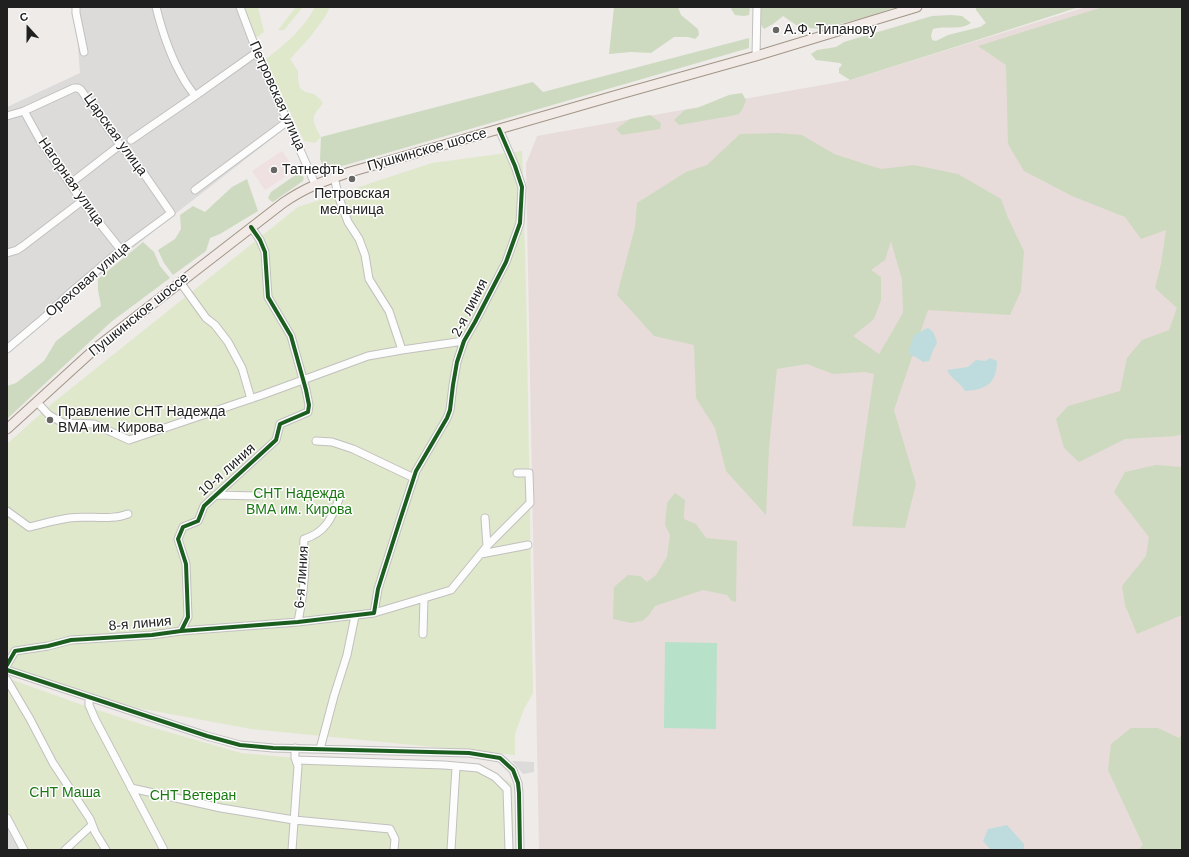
<!DOCTYPE html>
<meta charset="utf-8">
<style>
body{margin:0}
#map{position:relative;width:1189px;height:857px;overflow:hidden;background:#eeebe9;font-family:Arial,sans-serif}
canvas{display:block}
.frame{position:absolute;inset:0;border:8px solid #202020;pointer-events:none}
.north{position:absolute;left:8px;top:8px;width:40px;height:40px;-webkit-text-stroke:3px #fff;paint-order:stroke;rotate:339deg;font-size:11px;font-weight:700;line-height:16px;text-align:center;color:#202020}
.north::after{content:'';display:block;margin:auto;width:14px;height:18px;background:#202020;clip-path:polygon(50% 0,100% 100%,50% 72%,0 100%)}
</style>
<div id="map">
<canvas width="1189" height="857"></canvas>
<div class="frame"></div>
<div class="north">С</div>
</div>
<script>
const context = document.querySelector('canvas').getContext('2d');
context.lineJoin = 'round';
function fillPath(path, color) {
  context.fillStyle = color;
  context.fill(path, 'evenodd');
}
function strokePath(path, color, width, dash) {
  context.strokeStyle = color;
  context.lineWidth = width;
  context.lineCap = dash ? 'butt' : 'round';
  context.setLineDash(dash || []);
  context.stroke(path);
}
function label(font, color, halo, rows, align = 'center') {
  context.font = font + ' Arial,sans-serif';
  context.lineWidth = 3;
  context.setLineDash([]);
  context.textBaseline = 'middle';
  context.strokeStyle = halo;
  context.fillStyle = color;
  for (const [text, x, y, turn = 0] of rows) {
    context.save();
    context.translate(x, y);
    context.rotate((+turn || 0) * Math.PI / 180);
    context.textAlign = isNaN(turn) ? turn : align;
    if (halo) context.strokeText(text, 0, 0);
    context.fillText(text, 0, 0);
    context.restore();
  }
}
const residential = new Path2D(`
 M 75,7 L 237,7 L 240,19 L 253,50 L 287,127 L 175,214 L 54,312 L 7,349 L 7,107 L 80,73 Z
 M 7,824 L 21,850 L 7,850 Z`);
const commercial = new Path2D(`
 M 282,151 L 295,170 L 265,190 L 252,171 Z`);
const religious = new Path2D(`
 M 512,761 L 534,762 L 534,772 L 523,774 Z`);
const military = new Path2D(`
 M 1086,7 L 1182,7 L 1182,850 L 539,850 L 526,164 L 537,136 L 850,80 Z`);
const grass = new Path2D(`
 M 244,7 L 258,7 L 264,32 L 254,39 Z
 M 296,7 L 303,7 L 284,30 L 278,30 Z
 M 315,7 L 330,7 L 325,17 L 311,36 L 290,59 L 298,71 L 298,80 L 300,88 L 305,92 L 314,94 L 321,100 L 323,104 C 310,117 312,121 321,137 L 315,143 L 304,141 L 265,60 C 284,45 304,29 315,7 Z
 M 522,151 L 526,286 L 533,693 L 524,709 L 515,734 L 515,755 L 251,729 L 122,705 L 7,669 L 7,444 L 54,402 L 298,207 L 432,163 Z
 M 7,678 L 85,706 L 144,725 L 241,753 L 295,758 L 482,765 L 512,784 L 514,850 L 26,850 C 21,840 10,825 7,815 C 5,807 10,800 7,792 Z`);
const forest = new Path2D(`
 M 614,7 L 678,7 L 681,15 L 698,29 L 699,35 L 695,39 L 688,37 L 674,37 L 651,53 L 631,52 L 609,54 Z
 M 732,7 L 750,7 L 749,15 L 744,16 L 735,15 L 731,9 Z
 M 758,7 L 896,7 L 870,16 L 821,29 L 799,27 L 783,16 L 773,24 L 764,29 L 757,19 Z
 M 976,7 L 1079,7 L 974,41 L 850,80 L 839,73 L 839,68 L 842,65 L 840,63 L 816,60 L 811,54 L 817,50 L 836,47 L 844,42 L 932,16 L 951,15 L 962,16 L 971,23 C 959,31 946,25 933,29 L 931,35 L 932,40 L 936,41 L 948,35 L 980,27 L 986,23 L 976,10 Z
 M 1103,7 L 1182,7 L 1182,434 L 1176,436 L 1125,439 L 1079,462 L 1064,448 L 1056,419 L 1068,406 L 1120,391 L 1127,358 L 1142,340 L 1169,330 L 1177,308 L 1155,288 L 1161,264 L 1166,230 L 1141,239 L 1125,217 L 1072,196 L 1024,171 L 1008,144 L 1006,65 L 978,46 Z
 M 749,38 L 749,48 L 325,171 L 320,159 L 321,137 L 533,82 L 543,92 Z
 M 742,93 L 746,100 L 743,108 L 739,114 L 731,116 L 679,125 L 674,120 L 685,110 L 697,108 L 729,95 Z
 M 650,115 L 661,123 L 660,129 L 622,135 L 616,129 L 630,119 Z
 M 778,133 L 802,135 L 834,154 L 881,169 L 914,165 L 958,174 L 1001,199 L 1008,218 L 1024,251 L 1021,291 L 1010,315 L 928,310 L 894,410 L 916,484 L 905,528 L 852,526 L 874,374 L 865,372 L 833,374 L 807,364 L 777,369 L 769,448 L 766,515 L 726,471 L 715,428 L 696,398 L 694,345 L 654,336 L 617,295 L 635,227 L 637,203 L 686,172 L 707,165 L 740,134 ZM 891,241 L 902,280 L 903,313 L 879,354 L 853,336 L 874,319 L 881,300 L 881,277 L 871,270 L 885,260 Z
 M 297,174 L 304,177 L 303,181 L 273,202 L 271,201 L 268,198 L 271,192 Z
 M 247,179 L 258,211 L 220,234 L 210,238 L 206,251 L 173,275 L 164,263 L 158,250 L 175,239 L 181,229 L 180,215 L 193,206 L 205,212 L 232,187 Z
 M 143,242 L 154,252 L 160,266 L 170,278 L 111,322 L 7,419 L 7,386 L 16,383 L 44,361 L 56,341 L 101,306 L 98,290 L 98,279 Z
 M 1156,465 L 1182,467 L 1182,615 L 1137,634 L 1125,605 L 1122,586 L 1146,556 L 1149,537 L 1114,492 L 1125,472 Z
 M 675,493 L 685,500 L 684,513 L 684,519 L 696,524 L 706,538 L 737,541 L 736,602 L 732,601 L 727,595 L 703,590 L 655,606 L 649,615 L 642,621 L 631,623 L 613,619 L 614,587 L 628,575 L 640,576 L 647,582 L 656,575 L 667,557 L 670,535 L 665,525 L 667,503 Z
 M 1131,728 L 1158,728 L 1179,738 L 1182,734 L 1182,850 L 1138,850 L 1143,845 L 1108,770 L 1111,744 Z`);
const pitch = new Path2D(`
 M 665,642 L 717,643 L 716,729 L 664,728 Z`);
const water = new Path2D(`
 M 928,328 C 934,331 936,337 937,344 C 932,350 932,355 929,361 L 923,362 L 916,357 L 909,355 C 908,346 913,345 913,335 C 919,334 922,330 928,328 Z
 M 990,358 L 997,361 C 997,383 986,390 965,391 C 960,382 950,378 947,370 L 968,367 L 976,360 L 985,361 Z
 M 1007,825 L 1024,844 L 1024,850 L 991,850 L 983,841 L 988,829 Z`);
const minor = new Path2D(`
 M 76,7 L 76,13 L 84,52
 M 156,7 C 162,31 170,56 183,78 C 186,84 191,90 195,96
 M 240,7 L 257,52 L 315,184
 M 756,56 L 757,7
 M 24,111 L 40,140 L 82,201 L 121,250
 M 7,116 L 24,111 L 74,88 L 78,88 L 81,90 L 120,145 L 142,171 L 171,213 L 121,250 L 69,294 L 45,317 L 7,349
 M 131,140 L 195,96 L 257,52
 M 334,177 L 339,198 L 348,222 L 359,239 L 365,255 L 369,279 L 389,311 L 402,350
 M 71,183 L 120,145
 M 195,190 L 288,121
 M 7,253 L 17,250 L 23,246 L 82,201
 M 180,282 L 206,318 L 215,325 L 228,342 L 242,368 L 251,399
 M 37,402 L 49,415 L 63,423 L 94,424 L 129,440 L 262,395 L 368,356 L 402,350 L 464,341
 M 316,441 L 332,442 L 353,449 L 414,478
 M 216,495 L 257,496
 M 7,511 L 29,527 C 42,524 55,520 69,518 C 88,515 110,521 128,514
 M 485,518 L 487,546
 M 481,554 L 528,545
 M 374,613 L 451,590 L 487,546 L 530,503 L 529,473 L 517,473
 M 298,622 C 302,602 305,582 305,561 C 305,554 303,547 304,539 C 325,533 332,518 339,499
 M 181,631 L 188,617 L 186,564 L 178,539 L 183,527 L 198,521 L 204,506 L 276,440 L 280,424 L 308,412 L 309,405 L 306,390 L 291,336 L 268,297 L 265,252 L 260,240 L 251,227
 M 423,634 L 424,598
 M 7,665 L 15,651 L 48,646 L 71,640 L 152,635 L 181,631 L 298,622 L 374,613 L 378,589 L 400,520 L 416,471 L 447,418 L 450,410 L 453,385 L 457,362 L 464,341 L 475,322 L 506,262 L 520,223 L 522,187 L 515,166 L 499,129
 M 7,670 L 207,736 L 240,745 L 273,748 L 469,753 L 500,758 L 513,770 L 518,783 L 519,793 L 520,850
 M 7,680 L 30,719 L 53,763 L 90,819 L 95,832 L 106,850
 M 89,697 L 89,705 L 95,719 L 164,850
 M 320,749 L 334,696 L 347,655 L 355,616
 M 296,760 L 444,765 L 478,768 L 495,777 L 507,789 L 509,850
 M 131,788 L 221,808 L 294,820 L 390,829 L 395,839 L 394,850
 M 7,818 L 24,850
 M 65,850 L 92,825
 M 292,850 L 298,766 L 295,758 L 295,748
 M 451,850 L 456,767`);
const major = new Path2D(`
 M 7,429 L 97,347 L 283,203 C 306,187 324,181 350,172 L 617,95 L 756,56 L 917,7`);
const cycleway = new Path2D(`
 M 181,631 L 188,617 L 186,564 L 178,539 L 183,527 L 198,521 L 204,506 L 276,440 L 280,424 L 308,412 L 309,405 L 306,390 L 291,336 L 268,297 L 265,252 L 260,240 L 251,227
 M 7,665 L 15,651 L 48,646 L 71,640 L 152,635 L 181,631 L 298,622 L 374,613 L 378,589 L 400,520 L 416,471 L 447,418 L 450,410 L 453,385 L 457,362 L 464,341 L 475,322 L 506,262 L 520,223 L 522,187 L 515,166 L 499,129
 M 7,670 L 207,736 L 240,745 L 273,748 L 469,753 L 500,758 L 513,770 L 518,783 L 519,793 L 520,850`);
const markers = [
 [776,30,4,"#686766"],
 [274,170,4,"#686766"],
 [352,179,4,"#686766"],
 [50,420,4,"#686766"]
];
const poiNames = [
 ["А.Ф. Типанову",784,30],
 ["Татнефть",282,170],
 ["Петровская",352,194,"center"],
 ["мельница",352,210,"center"],
 ["Правление СНТ Надежда",58,412],
 ["ВМА им. Кирова",58,428]
];
const streetNames = [
 ["Петровская улица",277,96,66],
 ["Царская улица",115,135,54],
 ["Пушкинское шоссе",427,150,-16],
 ["Нагорная улица",71,182,55],
 ["Ореховая улица",88,280,-41],
 ["2-я линия",470,308,-63],
 ["Пушкинское шоссе",139,315,-39],
 ["10-я линия",227,470,-42],
 ["6-я линия",302,577,-86],
 ["8-я линия",140,624,-5]
];
const parkNames = [
 ["СНТ Надежда",299,494],
 ["ВМА им. Кирова",299,510],
 ["СНТ Маша",65,793],
 ["СНТ Ветеран",193,796]
];
fillPath(residential, '#dddbda');
fillPath(commercial, '#efe0e1');
fillPath(religious, '#dcdbda');
fillPath(military, '#e7dcd9');
fillPath(grass, '#dfe8ca');
fillPath(forest, '#cddac0');
fillPath(pitch, '#b7e1c9');
fillPath(water, '#bedcde');
strokePath(minor, '#c1c0bf', 9);
strokePath(major, '#a39587', 11);
strokePath(minor, '#fcfcfc', 7);
strokePath(major, '#f1eae6', 9);
strokePath(cycleway, '#1b5e20', 4);
for (const [x, y, r, color] of markers) {
  const dot = new Path2D();
  dot.arc(x, y, r, 0, 2 * Math.PI);
  context.fillStyle = color;
  context.fill(dot);
  strokePath(dot, '#fff', 1.5);
}
label('14px', '#202020', '#fff', poiNames, 'left');
label('14px', '#202020', '#fff', streetNames);
label('14px', '#1a7813', '#fff', parkNames);
</script>
